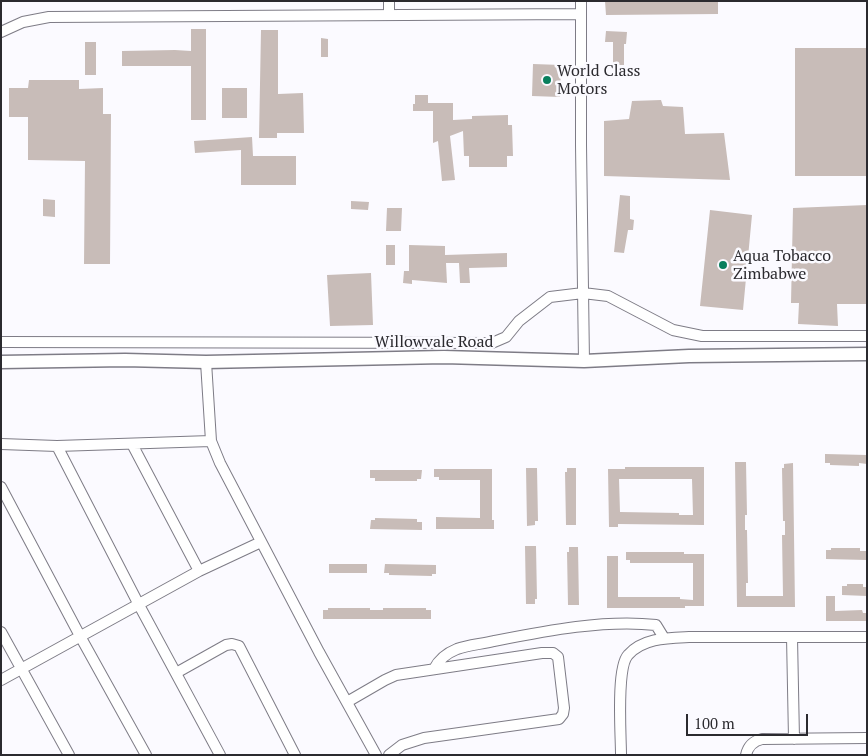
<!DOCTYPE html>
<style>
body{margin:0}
#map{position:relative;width:868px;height:756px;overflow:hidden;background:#fbfaff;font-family:"PT Serif",serif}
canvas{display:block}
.frame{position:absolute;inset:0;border:2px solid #2b2a2f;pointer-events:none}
.scale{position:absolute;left:686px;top:714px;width:122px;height:22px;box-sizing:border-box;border:2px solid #2b2a2f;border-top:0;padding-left:6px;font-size:15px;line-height:18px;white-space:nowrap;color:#2b2a2f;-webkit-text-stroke:4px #fbfaff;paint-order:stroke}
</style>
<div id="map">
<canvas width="868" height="756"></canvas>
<div class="frame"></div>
<div class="scale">100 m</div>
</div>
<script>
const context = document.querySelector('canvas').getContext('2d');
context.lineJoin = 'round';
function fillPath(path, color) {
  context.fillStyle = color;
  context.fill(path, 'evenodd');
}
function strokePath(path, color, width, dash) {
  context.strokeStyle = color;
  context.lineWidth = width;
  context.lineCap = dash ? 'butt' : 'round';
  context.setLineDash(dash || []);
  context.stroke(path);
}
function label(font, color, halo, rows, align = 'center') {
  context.font = font + ' "PT Serif",serif';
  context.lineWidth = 5;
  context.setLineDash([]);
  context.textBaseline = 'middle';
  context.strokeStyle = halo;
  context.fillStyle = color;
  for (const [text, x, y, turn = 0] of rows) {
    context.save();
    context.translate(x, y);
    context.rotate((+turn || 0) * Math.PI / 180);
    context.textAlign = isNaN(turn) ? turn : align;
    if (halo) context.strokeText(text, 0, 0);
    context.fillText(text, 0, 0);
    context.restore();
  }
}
const building = new Path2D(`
 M 605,1 L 718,1 L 718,14 L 606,15 Z
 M 191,29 L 206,29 L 206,120 L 191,120 L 191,66 L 122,66 L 122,51 L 175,50 L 191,51 Z
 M 261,30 L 278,30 L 278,94 L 303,93 L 304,133 L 277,133 L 277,138 L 259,138 Z
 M 606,31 L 627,32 L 626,44 L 624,44 L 624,65 L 613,65 L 613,42 L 605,42 Z
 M 321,38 L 328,39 L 328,57 L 321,57 Z
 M 85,42 L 96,42 L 96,75 L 85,75 Z
 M 795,48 L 867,48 L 867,176 L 795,176 Z
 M 533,64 L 561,65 L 560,97 L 532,96 Z
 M 29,80 L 79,80 L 79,89 L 103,88 L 103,114 L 111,114 L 110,264 L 84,264 L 85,161 L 28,160 L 28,117 L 9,117 L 9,88 L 28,88 Z
 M 222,88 L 247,88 L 247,118 L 222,118 Z
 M 415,95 L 428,95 L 428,103 L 453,103 L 453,120 L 472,119 L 472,116 L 508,115 L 508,125 L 512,125 L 513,156 L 507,156 L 507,167 L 469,167 L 469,156 L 464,156 L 463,131 L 450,136 L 455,180 L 442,181 L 438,141 L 433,143 L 433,111 L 413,111 L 413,104 L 415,104 Z
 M 661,100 L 663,106 L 683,107 L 685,134 L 724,133 L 730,180 L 604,176 L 604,121 L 629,119 L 632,101 Z
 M 252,137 L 253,156 L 296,156 L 296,185 L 241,185 L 241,150 L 195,153 L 194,141 Z
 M 620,195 L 630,196 L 630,219 L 634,220 L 633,230 L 628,230 L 624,253 L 614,252 Z
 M 43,199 L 55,200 L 55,217 L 43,216 Z
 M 351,201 L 369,202 L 368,210 L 351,209 Z
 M 867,205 L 867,304 L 837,304 L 838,326 L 798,324 L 799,303 L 791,303 L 793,208 Z
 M 387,208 L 402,208 L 401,231 L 386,231 Z
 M 710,210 L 752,215 L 743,310 L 700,306 Z
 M 386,245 L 395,245 L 395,265 L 386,265 Z
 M 409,245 L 445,246 L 445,255 L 507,253 L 507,267 L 469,268 L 470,283 L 460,283 L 459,263 L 446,263 L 447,283 L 412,280 L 412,284 L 403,283 L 404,271 L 409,271 Z
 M 371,273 L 373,325 L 330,326 L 327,275 Z
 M 825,454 L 867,455 L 867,464 L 859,463 L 859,466 L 830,465 L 830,463 L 825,463 Z
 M 735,462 L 746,462 L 747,515 L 745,515 L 745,530 L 747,530 L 748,583 L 746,583 L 746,596 L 783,596 L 782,535 L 785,535 L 785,521 L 783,521 L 782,468 L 784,468 L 784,464 L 793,463 L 795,607 L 737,607 Z
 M 625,467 L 704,467 L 704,525 L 618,524 L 618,527 L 609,527 L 608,469 L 625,469 ZM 619,479 L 692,479 L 693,515 L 679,515 L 679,513 L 620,512 Z
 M 526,468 L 537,468 L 538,521 L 535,521 L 535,525 L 527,526 Z
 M 567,468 L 576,468 L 576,525 L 566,525 L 565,472 L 567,472 Z
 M 434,469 L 492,469 L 492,520 L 494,520 L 494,529 L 436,529 L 436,517 L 480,518 L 480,480 L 439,480 L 439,477 L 434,477 Z
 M 370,470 L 422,470 L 421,479 L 417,479 L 417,481 L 375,481 L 375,478 L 370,478 Z
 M 375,518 L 417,519 L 417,522 L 422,522 L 422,530 L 370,529 L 371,520 L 375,520 Z
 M 525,546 L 536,546 L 537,599 L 535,599 L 535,604 L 526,604 Z
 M 569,547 L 578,547 L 579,605 L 568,605 L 567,552 L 569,552 Z
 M 831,548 L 860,548 L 860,551 L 867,551 L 867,560 L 826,559 L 826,550 L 831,550 Z
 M 626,552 L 684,552 L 684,554 L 704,554 L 704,606 L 685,606 L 685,608 L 607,608 L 607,556 L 618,556 L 618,597 L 680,597 L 680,599 L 693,600 L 693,563 L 630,563 L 630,560 L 626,560 Z
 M 329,564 L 367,564 L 367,573 L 329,573 Z
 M 385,564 L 436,565 L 436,574 L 432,574 L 432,576 L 389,575 L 389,573 L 384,573 Z
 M 847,584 L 863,584 L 863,587 L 867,587 L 867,596 L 842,595 L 842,586 L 847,586 Z
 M 826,596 L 835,596 L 835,611 L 862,610 L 863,613 L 867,613 L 867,621 L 826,621 Z
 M 328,608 L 370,608 L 370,610 L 383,610 L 383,608 L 426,608 L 426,610 L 431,610 L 431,619 L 323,619 L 323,610 L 328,610 Z`);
const minor = new Path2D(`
 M 389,1 L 389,15
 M 581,1 L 581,145 L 584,361
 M 1,32 L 23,22 L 49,17 L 581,14
 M 1,342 L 492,343 L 506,337 L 519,321 L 550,297 L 583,293 L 608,296 L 673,330 L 702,336 L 867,336
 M 206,362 L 211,441 L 220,463 L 319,652 L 376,755
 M 1,444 L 57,446 L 211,441
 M 132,444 L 199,571
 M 57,446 L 139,605 L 220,755
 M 1,487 L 80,636 L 146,755
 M 1,632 L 69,755
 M 792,637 L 794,739
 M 434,669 C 439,659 447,653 457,649 C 468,645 482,644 494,641 C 545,631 605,619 656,625 L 664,638
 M 176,673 L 226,645 L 232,644 L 239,646 L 295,755
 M 1,680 L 199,571 L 261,542
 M 347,702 L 385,680 L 396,675 L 542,653 L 553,653 L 558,657 L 564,708 L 563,714 L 559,719 L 424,738 L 402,745 L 389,755
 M 621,755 C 621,735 616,668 628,655 C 643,638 668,638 689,637 L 867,637
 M 746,755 C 748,746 753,741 762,739 L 867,738`);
const major = new Path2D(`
 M 1,362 L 125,360 L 206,362 L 444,357 L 584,361 L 689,356 L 867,354`);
const markers = [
 [547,80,5,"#087f5d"],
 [723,265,5,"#087f5d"]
];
const poiNames = [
 ["World Class",557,71],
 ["Motors",557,89],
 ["Aqua Tobacco",733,256],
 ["Zimbabwe",733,274]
];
const streetNames = [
 ["Willowvale Road",434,342]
];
fillPath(building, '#c8bcb8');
strokePath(minor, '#7e7c86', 12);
strokePath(major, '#7e7c86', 15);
strokePath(minor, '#fff', 10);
strokePath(major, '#fff', 12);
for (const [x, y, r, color] of markers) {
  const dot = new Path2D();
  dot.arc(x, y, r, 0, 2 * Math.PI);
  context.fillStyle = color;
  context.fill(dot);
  strokePath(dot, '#fbfaff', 2);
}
label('16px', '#2b2a2f', '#fbfaff', poiNames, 'left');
label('16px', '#2b2a2f', '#fbfaff', streetNames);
</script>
